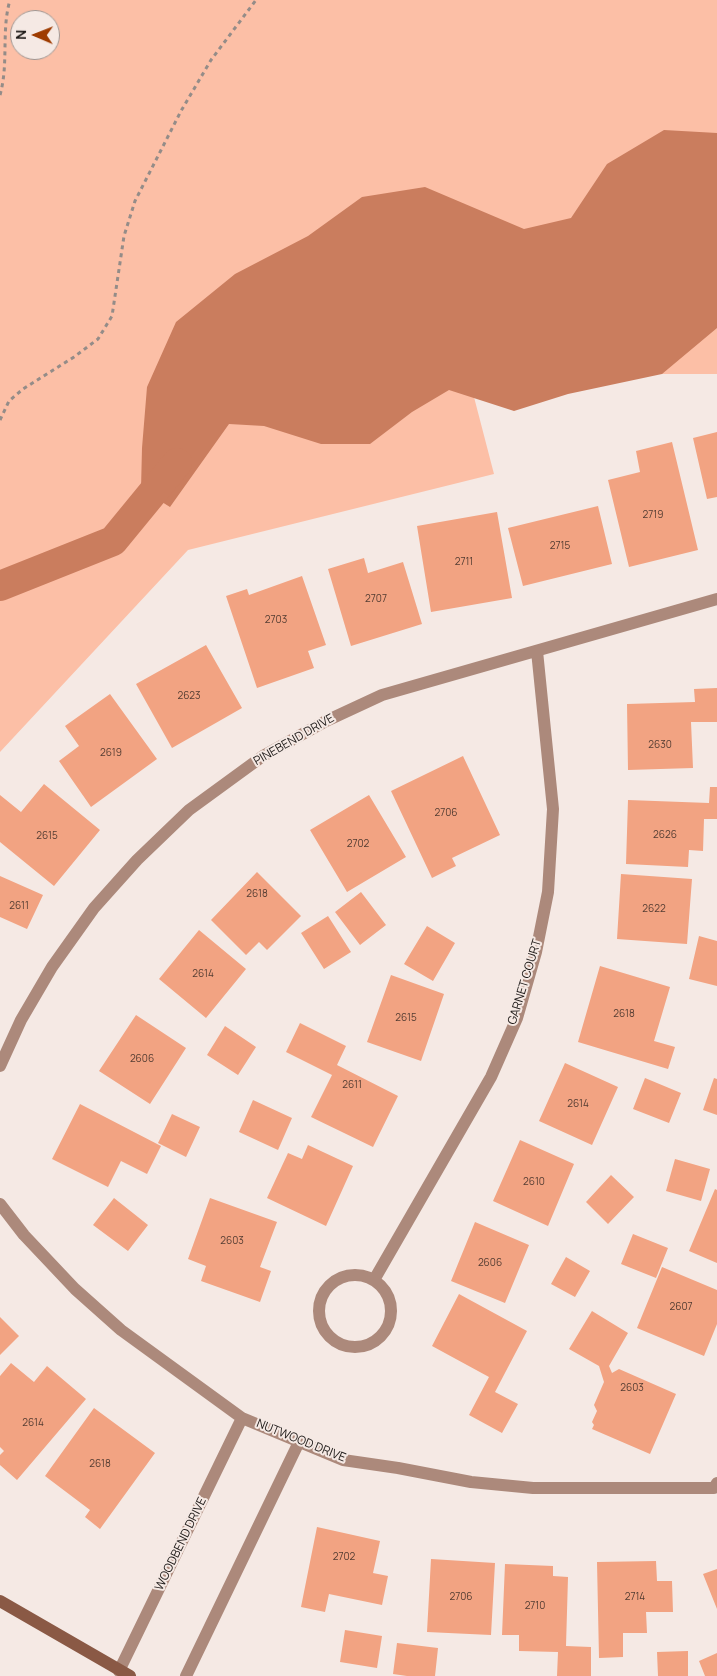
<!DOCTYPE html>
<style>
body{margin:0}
#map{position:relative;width:717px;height:1676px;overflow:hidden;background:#f5e9e4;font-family:Manrope,sans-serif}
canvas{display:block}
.north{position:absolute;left:10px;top:10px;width:50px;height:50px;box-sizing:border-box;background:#f5e9e4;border:1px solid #9f9692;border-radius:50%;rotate:271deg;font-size:14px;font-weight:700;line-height:20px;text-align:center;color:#1e1a18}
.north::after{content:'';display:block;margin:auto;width:18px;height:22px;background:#9e3b00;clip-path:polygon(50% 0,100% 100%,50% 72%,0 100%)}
</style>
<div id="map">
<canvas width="717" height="1676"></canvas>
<div class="north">N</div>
</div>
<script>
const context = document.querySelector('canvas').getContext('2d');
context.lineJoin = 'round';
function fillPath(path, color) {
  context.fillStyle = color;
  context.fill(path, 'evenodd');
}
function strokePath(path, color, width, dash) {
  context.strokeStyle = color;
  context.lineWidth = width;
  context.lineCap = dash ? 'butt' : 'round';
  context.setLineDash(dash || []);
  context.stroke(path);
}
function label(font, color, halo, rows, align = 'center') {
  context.font = font + ' Manrope,sans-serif';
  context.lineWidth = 4;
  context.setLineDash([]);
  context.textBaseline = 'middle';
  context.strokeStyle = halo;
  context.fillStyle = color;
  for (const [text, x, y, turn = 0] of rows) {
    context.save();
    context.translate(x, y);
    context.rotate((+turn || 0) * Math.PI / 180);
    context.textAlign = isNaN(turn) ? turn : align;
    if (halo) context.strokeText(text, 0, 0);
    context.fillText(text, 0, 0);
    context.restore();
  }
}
const green = new Path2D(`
 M 0,0 L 717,0 L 717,374 L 468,374 L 494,474 L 188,550 L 0,752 ZM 20,20 L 50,20 L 50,50 L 20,50 Z`);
const water = new Path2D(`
 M 664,130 L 717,133 L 717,328 L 662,374 L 568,394 L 514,411 L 449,390 L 412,412 L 370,444 L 321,444 L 264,426 L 229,424 L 170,507 L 141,489 L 142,448 L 147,387 L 176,322 L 235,274 L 308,236 L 362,197 L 425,187 L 524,229 L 571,218 L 607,164 Z`);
const canal = new Path2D(`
 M 0,586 L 113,541 L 177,463`);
const building = new Path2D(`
 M 717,432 L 717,497 L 707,499 L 693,438 Z
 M 672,442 L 698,550 L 629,567 L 608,480 L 640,472 L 636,451 Z
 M 598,506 L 612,564 L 523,586 L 508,528 Z
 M 497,512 L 512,598 L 431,612 L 417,526 Z
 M 364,558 L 368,573 L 403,562 L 422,624 L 351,646 L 328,569 Z
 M 302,576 L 326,645 L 308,651 L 314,668 L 257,688 L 226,596 L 247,589 L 249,595 Z
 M 206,645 L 242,708 L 172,748 L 136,684 Z
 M 717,688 L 717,722 L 691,722 L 693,768 L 628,770 L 627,704 L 695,702 L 694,689 Z
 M 110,694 L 157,759 L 91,807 L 59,761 L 79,746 L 65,726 Z
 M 463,756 L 500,835 L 452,858 L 456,866 L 432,878 L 391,791 Z
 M 44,784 L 100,830 L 54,886 L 0,842 L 0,795 L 21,812 Z
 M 710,787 L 717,787 L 717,819 L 704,819 L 703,851 L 689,850 L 688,867 L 626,864 L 628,800 L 709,803 Z
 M 369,795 L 406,857 L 347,892 L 310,830 Z
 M 257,872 L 301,916 L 267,950 L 259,942 L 246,955 L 211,920 Z
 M 621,874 L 692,879 L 687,944 L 617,939 Z
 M 0,876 L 43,895 L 27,929 L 0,917 Z
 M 361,892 L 386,925 L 360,945 L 335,912 Z
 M 328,916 L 351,952 L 324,969 L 301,933 Z
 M 427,926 L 455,943 L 433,981 L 404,964 Z
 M 199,930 L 246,969 L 206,1018 L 159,979 Z
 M 699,936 L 717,941 L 717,986 L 689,979 Z
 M 600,966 L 670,987 L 654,1041 L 675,1047 L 668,1069 L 578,1042 Z
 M 391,975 L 444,994 L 421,1061 L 367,1042 Z
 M 136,1015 L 186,1048 L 150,1104 L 99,1071 Z
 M 300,1023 L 346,1046 L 337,1065 L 398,1096 L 373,1147 L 311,1117 L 332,1075 L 286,1052 Z
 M 225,1026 L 256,1047 L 238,1075 L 207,1055 Z
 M 565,1063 L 618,1087 L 592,1145 L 539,1121 Z
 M 645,1078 L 681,1093 L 669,1123 L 633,1109 Z
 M 714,1078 L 717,1079 L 717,1115 L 703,1110 Z
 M 253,1100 L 292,1118 L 278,1150 L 239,1132 Z
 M 80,1104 L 161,1146 L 147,1174 L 121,1161 L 108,1187 L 52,1159 Z
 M 172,1114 L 200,1127 L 186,1157 L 158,1143 Z
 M 520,1140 L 574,1164 L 548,1226 L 493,1201 Z
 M 308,1145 L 353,1166 L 326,1226 L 267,1198 L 288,1153 L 302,1159 Z
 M 675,1159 L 710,1169 L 701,1201 L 666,1191 Z
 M 611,1175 L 634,1197 L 608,1224 L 586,1202 Z
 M 715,1189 L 717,1190 L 717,1263 L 689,1251 Z
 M 114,1198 L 148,1225 L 128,1251 L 93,1225 Z
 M 210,1198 L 277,1222 L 260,1267 L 271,1271 L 260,1302 L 201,1281 L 206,1266 L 188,1259 Z
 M 475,1222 L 529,1245 L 505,1303 L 451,1281 Z
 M 633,1234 L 668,1248 L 656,1278 L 621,1264 Z
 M 566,1257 L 590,1271 L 575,1297 L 551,1284 Z
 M 662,1267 L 717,1290 L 717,1324 L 704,1356 L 637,1328 Z
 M 459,1294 L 527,1331 L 495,1392 L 518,1404 L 502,1433 L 469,1415 L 489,1377 L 432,1346 Z
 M 592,1311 L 628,1333 L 609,1366 L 612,1373 L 619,1369 L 676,1394 L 650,1454 L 592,1429 L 594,1425 L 592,1422 L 597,1411 L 594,1405 L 604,1382 L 599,1366 L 569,1349 Z
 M 0,1317 L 19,1336 L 0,1355 Z
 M 11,1363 L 34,1382 L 47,1366 L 86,1399 L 17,1480 L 0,1465 L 0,1455 L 4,1451 L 0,1447 L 0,1376 Z
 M 94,1408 L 155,1453 L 100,1529 L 85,1517 L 90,1510 L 45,1476 Z
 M 317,1527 L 380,1541 L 373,1573 L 388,1576 L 382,1605 L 329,1594 L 325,1612 L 301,1607 Z
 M 431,1559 L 495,1563 L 491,1635 L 427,1632 Z
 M 656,1561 L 657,1581 L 672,1581 L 673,1612 L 646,1612 L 647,1633 L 623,1633 L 623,1657 L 599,1658 L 597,1562 Z
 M 505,1564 L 553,1566 L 553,1576 L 568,1577 L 566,1646 L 591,1647 L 591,1676 L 557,1676 L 558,1652 L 519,1651 L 519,1635 L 502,1635 Z
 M 717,1569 L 717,1609 L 703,1574 Z
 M 345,1630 L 382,1636 L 377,1668 L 340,1662 Z
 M 397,1643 L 438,1648 L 435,1676 L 407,1676 L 393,1674 Z
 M 688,1651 L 688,1676 L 658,1676 L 657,1652 Z
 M 717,1653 L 717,1676 L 705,1676 L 699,1661 Z`);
const path = new Path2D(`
 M 0,95 C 9,63 1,31 10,0
 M 0,420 L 9,401 L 23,389 L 74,357 L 98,339 L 112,316 L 124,236 L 135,201 L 181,111 L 211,60 L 256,0`);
const street = new Path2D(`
 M 0,1066 L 21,1020 L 52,967 L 94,908 L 137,860 L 189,810 L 263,756 L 326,721 L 382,695 L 717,599
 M 0,1204 L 24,1235 L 75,1289 L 121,1330 L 242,1418 L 343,1460 L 398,1468 L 471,1482 L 533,1488 L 714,1488 L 717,1483
 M319 1311a36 36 0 1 1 72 0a36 36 0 1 1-72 0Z
 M 374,1280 L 491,1077 L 517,1018 L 536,952 L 548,892 L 553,809 L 537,651
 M 119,1671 L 242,1418
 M 186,1676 L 299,1442`);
const secondary = new Path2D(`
 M 0,1601 L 130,1676`);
const numberNames = [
 ["2719",653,515],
 ["2715",560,546],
 ["2711",464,562],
 ["2707",376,599],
 ["2703",276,620],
 ["2623",189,696],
 ["2630",660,745],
 ["2619",111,753],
 ["2706",446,813],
 ["2626",665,835],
 ["2615",47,836],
 ["2702",358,844],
 ["2618",257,894],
 ["2611",19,906],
 ["2622",654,909],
 ["2614",203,974],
 ["2618",624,1014],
 ["2615",406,1018],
 ["2606",142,1059],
 ["2611",352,1085],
 ["2614",578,1104],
 ["2610",534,1182],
 ["2603",232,1241],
 ["2606",490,1263],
 ["2607",681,1307],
 ["2603",632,1388],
 ["2614",33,1423],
 ["2618",100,1464],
 ["2702",344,1557],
 ["2706",461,1597],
 ["2714",635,1597],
 ["2710",535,1606]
];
const streetNames = [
 ["PINEBEND DRIVE",294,740,-30],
 ["GARNET COURT",525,982,-73],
 ["NUTWOOD DRIVE",301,1441,22],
 ["WOODBEND DRIVE",181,1544,-64]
];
fillPath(green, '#fcbfa6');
fillPath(water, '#ca7d5e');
strokePath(canal, '#ca7d5e', 30);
fillPath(building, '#f2a382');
strokePath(path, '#948c88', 3, [4, 4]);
strokePath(street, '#ac897b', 12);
strokePath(secondary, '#8a5945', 12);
label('10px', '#533c32', null, numberNames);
label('12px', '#1e1a18', '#f5e9e4', streetNames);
</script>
